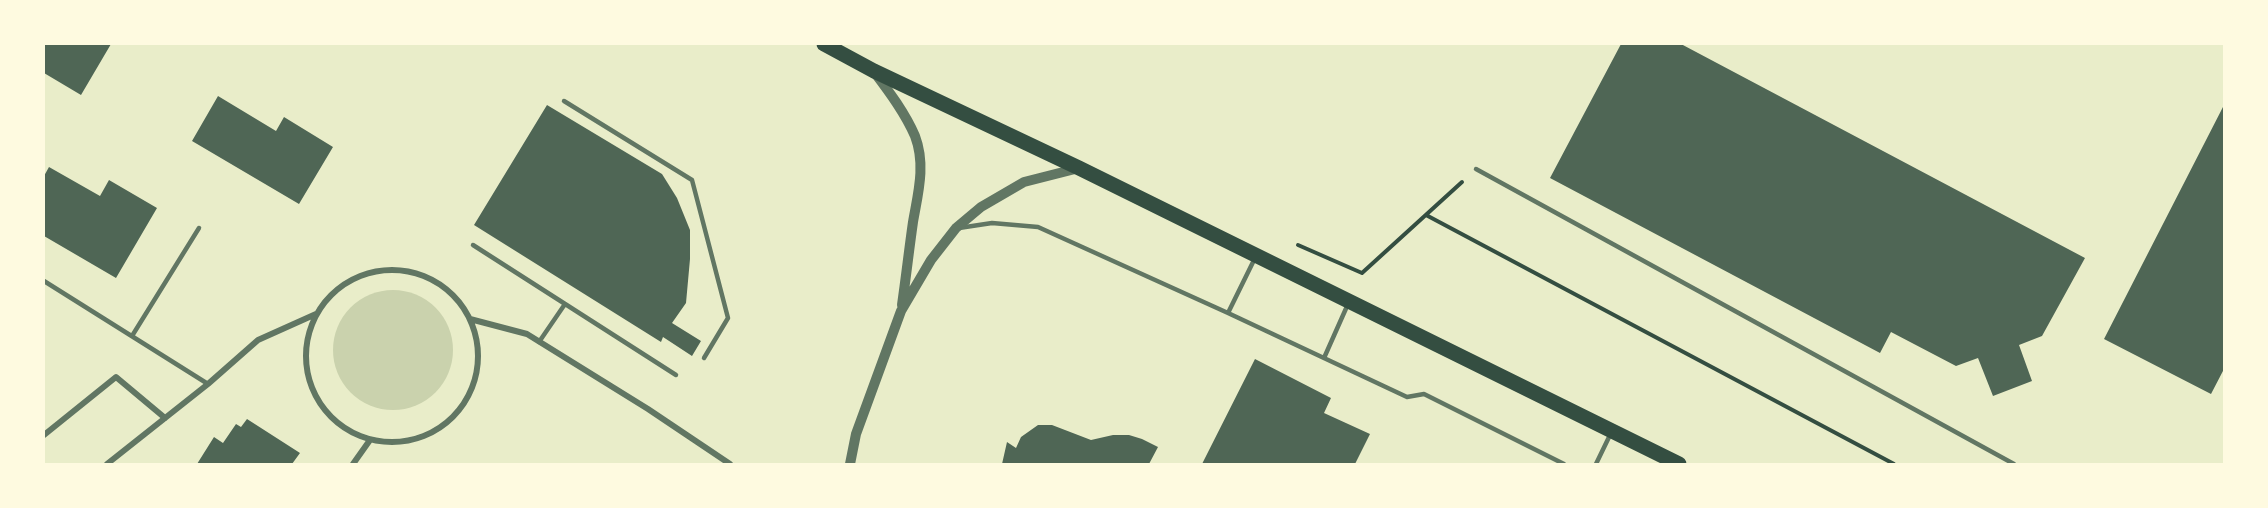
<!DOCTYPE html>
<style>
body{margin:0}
#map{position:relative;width:2268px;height:508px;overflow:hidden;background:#e9edc9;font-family:"IBM Plex Sans",sans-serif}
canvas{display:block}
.frame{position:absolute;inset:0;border:45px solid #fefae0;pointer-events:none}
</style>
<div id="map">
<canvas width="2268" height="508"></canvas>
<div class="frame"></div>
</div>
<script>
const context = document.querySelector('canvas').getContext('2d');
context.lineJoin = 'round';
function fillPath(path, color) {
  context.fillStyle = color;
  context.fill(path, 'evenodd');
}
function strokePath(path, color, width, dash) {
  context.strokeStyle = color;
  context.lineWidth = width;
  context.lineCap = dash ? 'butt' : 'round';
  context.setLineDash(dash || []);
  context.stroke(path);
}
const green = new Path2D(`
 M333 350a60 60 0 1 1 120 0a60 60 0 1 1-120 0Z`);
const building = new Path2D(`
 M 44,44 L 111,44 L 81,95 L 44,73 Z
 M 1621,44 L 1681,44 L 2085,258 L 2042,336 L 2019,345 L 2032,381 L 1993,396 L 1978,358 L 1956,366 L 1891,332 L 1880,353 L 1550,178 Z
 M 218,96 L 276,131 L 284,117 L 333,147 L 299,204 L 192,141 Z
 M 547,105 L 662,174 L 677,198 L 690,230 L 690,259 L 686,303 L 672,323 L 701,341 L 692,356 L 663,337 L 661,342 L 474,225 Z
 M 2224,105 L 2224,369 L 2211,394 L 2104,339 Z
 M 49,167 L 100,196 L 109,180 L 157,208 L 116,278 L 44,236 L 44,176 Z
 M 1255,359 L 1331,398 L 1324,413 L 1370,434 L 1355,464 L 1202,464 Z
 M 247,419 L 300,453 L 292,464 L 197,464 L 214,437 L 223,443 L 236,424 L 241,427 Z
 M 1038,425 L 1052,425 L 1091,440 L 1113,435 L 1129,435 L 1142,439 L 1158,447 L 1149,464 L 1002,464 L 1007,442 L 1016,448 L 1021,437 Z`);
const path = new Path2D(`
 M 1426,215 L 1894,464
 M 1298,245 L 1362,273 L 1462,182`);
const service = new Path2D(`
 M 564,101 L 692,180 L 728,318 L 704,358
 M 1476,169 L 2014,464
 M 959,228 L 992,223 L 1038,227 L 1228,313
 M 473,245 L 676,375
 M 1255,258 L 1228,313 L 1407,397 L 1424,394 L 1564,464
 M 44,281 L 208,384
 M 132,336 L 199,228
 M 539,342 L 565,304
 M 1324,358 L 1348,304
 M 1596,464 L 1610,435`);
const minor = new Path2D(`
 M306 356a86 86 0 1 1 172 0a86 86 0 1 1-172 0Z
 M 470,319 L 527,334 L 648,409 L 730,464
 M 44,435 L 116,377 L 165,418
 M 107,464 L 208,384 L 258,340 L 316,314
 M 353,464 L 370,440`);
const tertiary = new Path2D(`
 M 875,73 C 890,93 905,113 915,136 C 926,165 918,193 913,222 C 909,250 906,277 902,305
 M 850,464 L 856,434 L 901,311 L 931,260 L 956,228 L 981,207 L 1024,182 L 1079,168`);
const primary = new Path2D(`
 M 824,44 L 874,71 L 1079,168 L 1679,464`);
fillPath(green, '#cad2ad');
fillPath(building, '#4f6655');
strokePath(path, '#344e41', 4);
strokePath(service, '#617663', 4.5);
strokePath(minor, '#617663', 6);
strokePath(tertiary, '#617663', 10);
strokePath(primary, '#344e41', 15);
</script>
